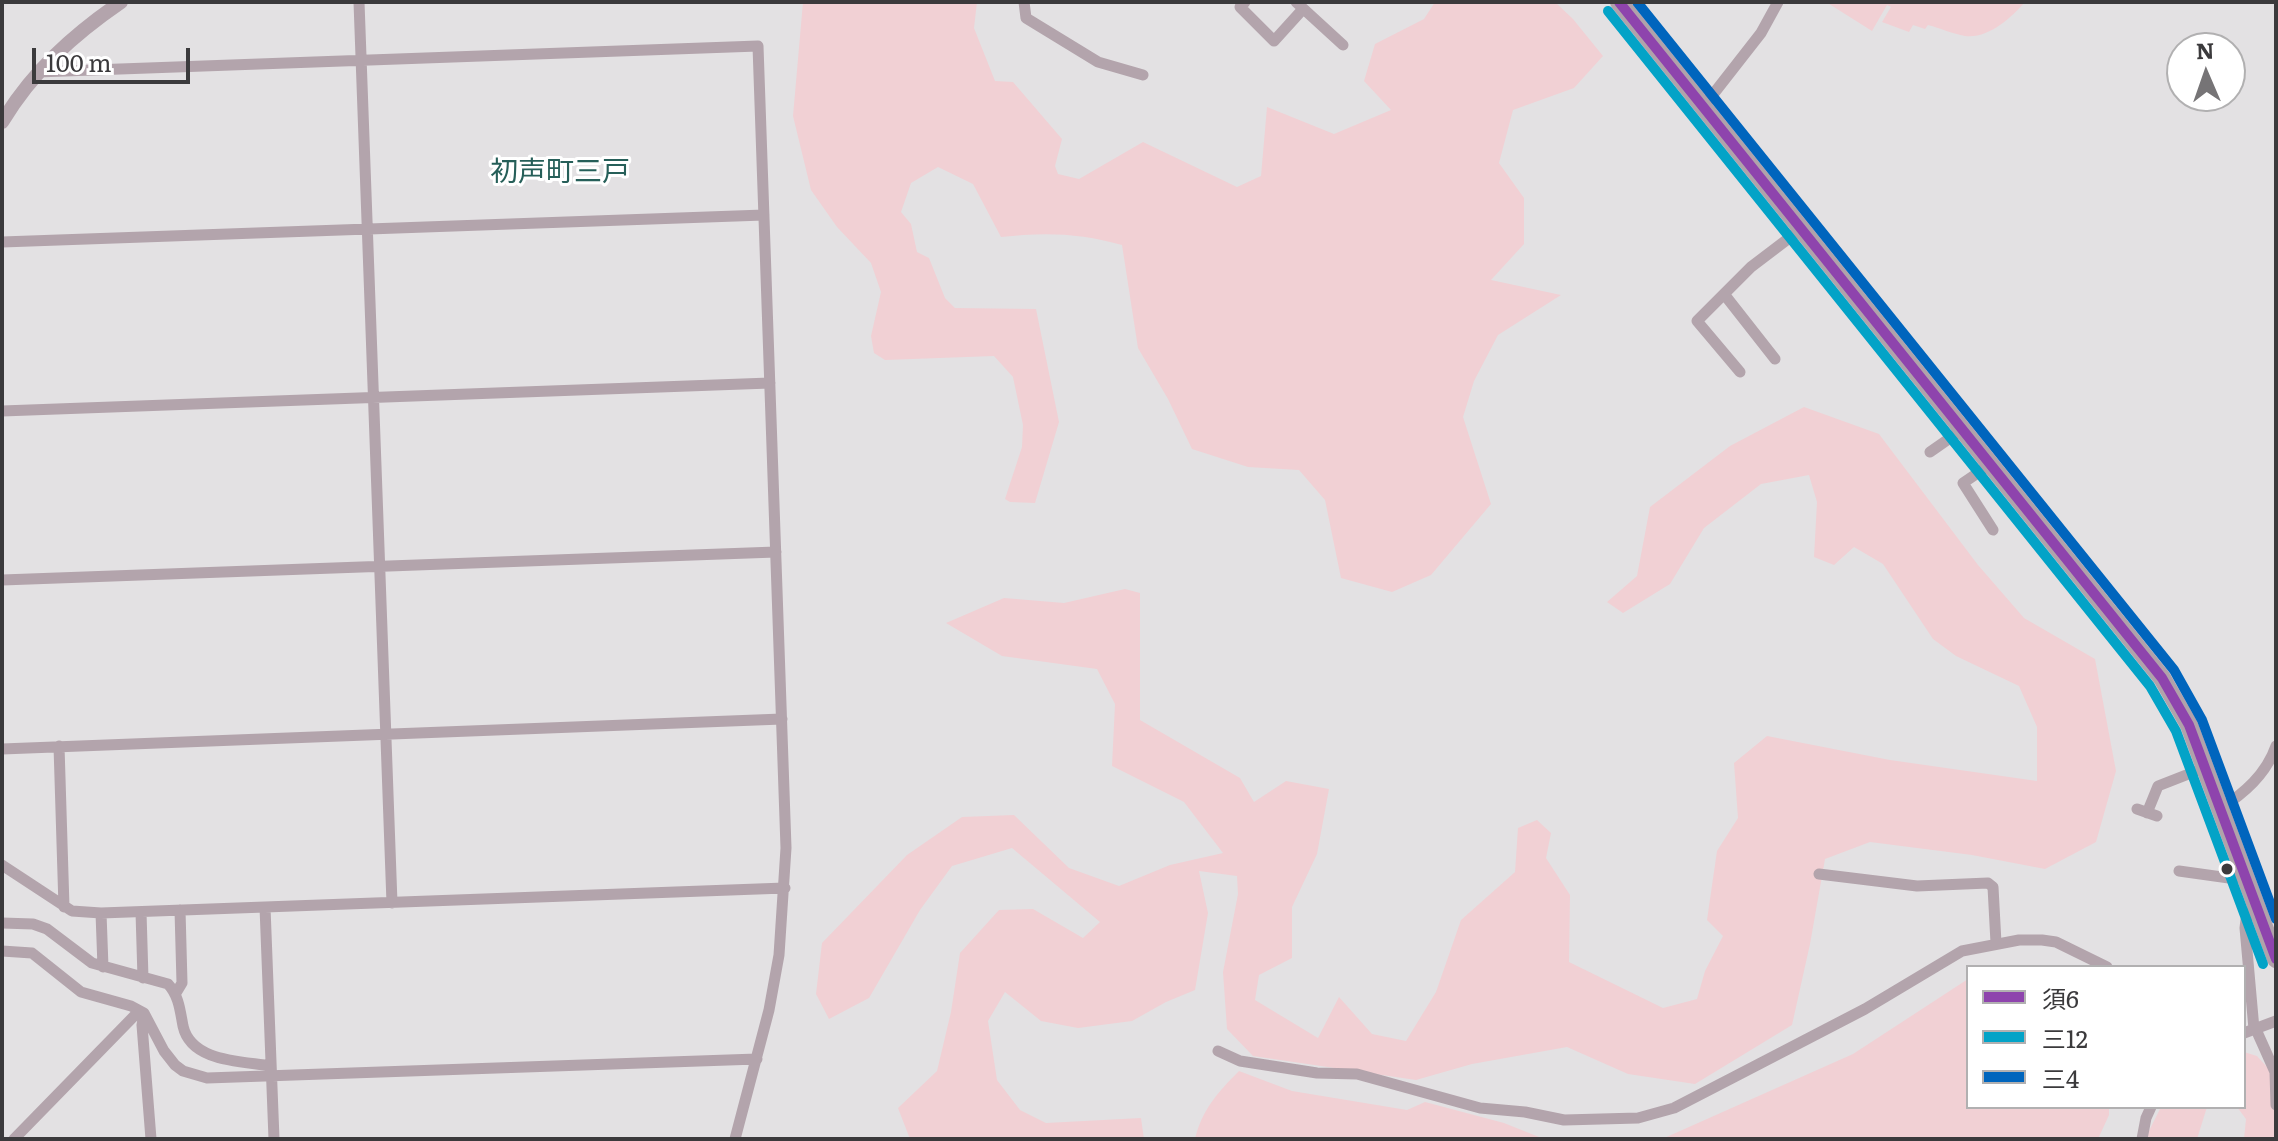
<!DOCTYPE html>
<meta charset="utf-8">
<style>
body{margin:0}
#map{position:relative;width:2278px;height:1141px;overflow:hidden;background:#e3e1e3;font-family:Literata,"Noto Sans JP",serif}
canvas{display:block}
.frame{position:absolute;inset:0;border:4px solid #3b3a3c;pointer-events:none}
.legend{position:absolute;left:1966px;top:965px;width:280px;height:144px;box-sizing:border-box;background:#fff;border:2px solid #b1b0b1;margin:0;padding:10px 14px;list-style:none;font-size:24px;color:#3b3a3c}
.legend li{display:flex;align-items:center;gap:16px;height:40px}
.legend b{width:40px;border:2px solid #b1b0b1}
.north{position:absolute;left:2166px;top:32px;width:80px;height:80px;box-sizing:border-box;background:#fff;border:2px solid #b1b0b1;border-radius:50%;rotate:358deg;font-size:22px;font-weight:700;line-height:32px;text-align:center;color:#3b3a3c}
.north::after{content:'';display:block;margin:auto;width:28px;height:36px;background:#767476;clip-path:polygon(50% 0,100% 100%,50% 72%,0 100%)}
.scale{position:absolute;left:32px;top:48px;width:158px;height:36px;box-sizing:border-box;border:4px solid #3b3a3c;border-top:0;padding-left:10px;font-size:24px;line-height:28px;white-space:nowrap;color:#3b3a3c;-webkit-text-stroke:6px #fff;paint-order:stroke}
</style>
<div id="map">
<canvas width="2278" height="1141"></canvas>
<div class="frame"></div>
<ul class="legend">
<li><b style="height:10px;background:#8e44ad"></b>須6</li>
<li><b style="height:10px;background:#03a3c7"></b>三12</li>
<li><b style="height:10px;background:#0065bd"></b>三4</li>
</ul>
<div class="north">N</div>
<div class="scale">100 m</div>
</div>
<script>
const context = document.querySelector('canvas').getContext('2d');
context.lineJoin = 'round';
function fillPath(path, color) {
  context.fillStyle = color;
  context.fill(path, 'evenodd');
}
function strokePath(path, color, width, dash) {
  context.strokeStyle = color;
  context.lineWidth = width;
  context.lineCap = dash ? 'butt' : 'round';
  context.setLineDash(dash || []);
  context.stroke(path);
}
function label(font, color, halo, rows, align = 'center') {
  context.font = font + ' Literata,"Noto Sans JP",serif';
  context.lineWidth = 6;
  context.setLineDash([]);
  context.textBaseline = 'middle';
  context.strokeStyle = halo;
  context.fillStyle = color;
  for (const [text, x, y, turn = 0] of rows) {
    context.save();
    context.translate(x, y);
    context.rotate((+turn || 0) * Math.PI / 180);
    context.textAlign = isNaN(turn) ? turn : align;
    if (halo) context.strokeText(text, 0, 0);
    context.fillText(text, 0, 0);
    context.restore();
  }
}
const green = new Path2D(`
 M 803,2 L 977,2 L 974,28 L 995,81 L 1013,82 L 1062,139 L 1055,166 L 1058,174 L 1079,179 L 1143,142 L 1237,187 L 1261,176 L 1267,107 L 1334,134 L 1391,110 L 1364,81 L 1375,44 L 1424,19 L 1435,2 L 1555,2 L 1573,19 L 1603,56 L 1574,88 L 1513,110 L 1499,163 L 1524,198 L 1524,244 L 1491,280 L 1561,295 L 1498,335 L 1474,381 L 1463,417 L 1491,504 L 1431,575 L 1392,592 L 1341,578 L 1325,500 L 1299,470 L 1248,467 L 1192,449 L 1168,399 L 1138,348 L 1122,245 C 1081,233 1043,232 1001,237 L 973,184 L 938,167 L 911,183 L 901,212 L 911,224 L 917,252 L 929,258 L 945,298 L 955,308 L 1036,309 L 1059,422 L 1035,503 L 1010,502 L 1005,499 L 1022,447 L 1023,425 L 1013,377 L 994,356 L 885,360 L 874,353 L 871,336 L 881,292 L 871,263 L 837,227 L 811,190 L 793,116 Z
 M 1826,2 L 2025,2 C 2011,18 1988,39 1965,36 C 1953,34 1940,28 1928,25 L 1925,29 L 1913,25 L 1909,32 L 1882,22 L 1891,7 L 1887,5 L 1872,31 Z
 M 1804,407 L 1879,434 L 1978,565 L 2024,618 L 2095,659 L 2116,771 L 2096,842 L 2045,869 L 1972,855 L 1870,842 L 1825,859 L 1810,944 L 1792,1025 L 1695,1084 L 1628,1074 L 1567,1047 L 1472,1064 L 1416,1080 L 1253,1056 L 1227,1029 L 1223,972 L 1238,894 L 1237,876 L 1199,871 L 1208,913 L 1195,990 L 1166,1002 L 1132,1021 L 1078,1028 L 1041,1021 L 1005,992 L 988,1021 L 997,1080 L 1020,1110 L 1046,1123 L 1141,1118 L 1144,1139 L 910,1139 L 898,1108 L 937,1071 L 951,1012 L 960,953 L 999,910 L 1033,909 L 1083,938 L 1100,922 L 1012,848 L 952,866 L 920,910 L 869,998 L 829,1019 L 816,994 L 822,943 L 907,855 L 962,817 L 1014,815 L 1069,868 L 1119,886 L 1170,865 L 1223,853 L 1184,802 L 1112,766 L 1115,704 L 1097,669 L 1002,656 L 946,623 L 1004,598 L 1064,603 L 1125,589 L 1140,593 L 1140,720 L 1240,778 L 1254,802 L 1286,781 L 1329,789 L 1317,854 L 1292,907 L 1292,958 L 1259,975 L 1255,1000 L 1318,1038 L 1339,997 L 1372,1034 L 1406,1041 L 1436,992 L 1461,920 L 1515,872 L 1518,828 L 1537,820 L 1551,833 L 1546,858 L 1570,895 L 1569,962 L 1663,1008 L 1697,999 L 1705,971 L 1723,936 L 1707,920 L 1717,851 L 1738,818 L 1734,763 L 1767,736 L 1890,760 L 2037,781 L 2037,727 L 2019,686 L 1956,656 L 1933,639 L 1883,564 L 1854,547 L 1834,565 L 1814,557 L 1817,502 L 1809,475 L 1761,484 L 1704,528 L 1670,584 L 1623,613 L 1607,602 L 1637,576 L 1650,507 L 1730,446 Z
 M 1968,979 L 1968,1107 L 2109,1107 L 2109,1115 L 2098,1139 L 1662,1139 L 1853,1054 Z
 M 2244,1052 L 2257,1056 L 2276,1077 L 2276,1139 L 2244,1139 L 2246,1119 L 2237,1107 L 2244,1107 Z
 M 1239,1071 L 1292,1091 L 1407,1110 L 1425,1102 L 1504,1123 L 1544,1139 L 1195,1139 C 1202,1110 1218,1092 1239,1071 Z
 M 2161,1107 L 2207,1107 L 2197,1139 L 2145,1139 Z`);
const minor = new Path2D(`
 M 359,2 L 392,903
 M 1024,2 L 1026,18 L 1098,62 L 1143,75
 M 1245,2 L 1240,7 L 1274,41 L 1303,9
 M 1296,2 L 1343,45
 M 37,72 L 758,46 L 786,848 L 779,955 L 769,1010 L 735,1139
 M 1704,106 L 1761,33 L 1778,2
 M 2,242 L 764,215
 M 1724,294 L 1775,359
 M 1740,372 L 1697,321 L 1751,267 L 1801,229
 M 2,411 L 770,383
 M 1930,452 L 1963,429
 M 1991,464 L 1963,483 L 1993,530
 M 2,580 L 776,552
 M 59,746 L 64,907
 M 2,749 L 782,719
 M 2137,809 L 2157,816
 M 2219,810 C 2244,793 2266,775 2276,746
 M 2147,813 L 2158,786 L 2204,768
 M 2,865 L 72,911 L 101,913 L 265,907 L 274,1139
 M 2179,871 L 2229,878 L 2243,876
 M 1819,874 L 1917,886 L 1988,883 L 1993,887 L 1996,943
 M 265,907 L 785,888
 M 141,912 L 143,978
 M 101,913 L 103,967
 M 2,923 L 33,924 L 47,929 L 92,963 L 168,984 C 179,996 180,1010 183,1026 C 191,1062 241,1061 271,1066
 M 2,951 L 32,953 L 81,992 L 131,1006 L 144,1013 L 164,1051 L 175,1065 L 183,1071 L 207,1078 L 757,1059
 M 176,993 L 182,983 L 180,910
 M 144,1014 L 142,1025 L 151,1139
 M 2254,1029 L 2245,928 L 2246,920 L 2255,906
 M 2244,1033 L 2276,1021
 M 2258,1034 L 2275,1072 L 2276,1105
 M 1218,1051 L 1240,1061 L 1317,1073 L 1357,1074 L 1480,1108 L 1525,1112 L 1564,1120 L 1638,1118 L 1674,1108 L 1734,1077 L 1865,1009 L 1962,951 L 2019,940 L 2042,940 L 2056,942 L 2107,967
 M 14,1139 L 139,1011
 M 2142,1139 L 2146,1118 L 2151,1107`);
const tertiary = new Path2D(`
 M 2,122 C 33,71 73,35 121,2`);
const trunk = new Path2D(`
 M 1619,2 L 2162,678 L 2189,725 L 2276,959`);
const bus1 = new Path2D(`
 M 1619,2 L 2162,678 L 2189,725 L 2276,959`);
const bus2 = new Path2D(`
 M 1608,11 L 2150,686 L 2176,731 L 2263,964`);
const bus3 = new Path2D(`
 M 1637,2 L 2174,670 L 2202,720 L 2276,919`);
const markers = [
 [2227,869,7,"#3b3a3c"]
];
const quarterNames = [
 ["初声町三戸",560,173]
];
fillPath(green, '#f1d0d4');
strokePath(minor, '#b3a4ac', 11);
strokePath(tertiary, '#b3a4ac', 14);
strokePath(trunk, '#b1a2aa', 18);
strokePath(bus1, '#8e44ad', 10);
strokePath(bus2, '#03a3c7', 10);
strokePath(bus3, '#0065bd', 10);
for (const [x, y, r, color] of markers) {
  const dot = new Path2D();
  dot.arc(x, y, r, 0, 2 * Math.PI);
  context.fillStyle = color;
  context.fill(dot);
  strokePath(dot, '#fff', 3);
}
label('28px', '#265f59', '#fff', quarterNames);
</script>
